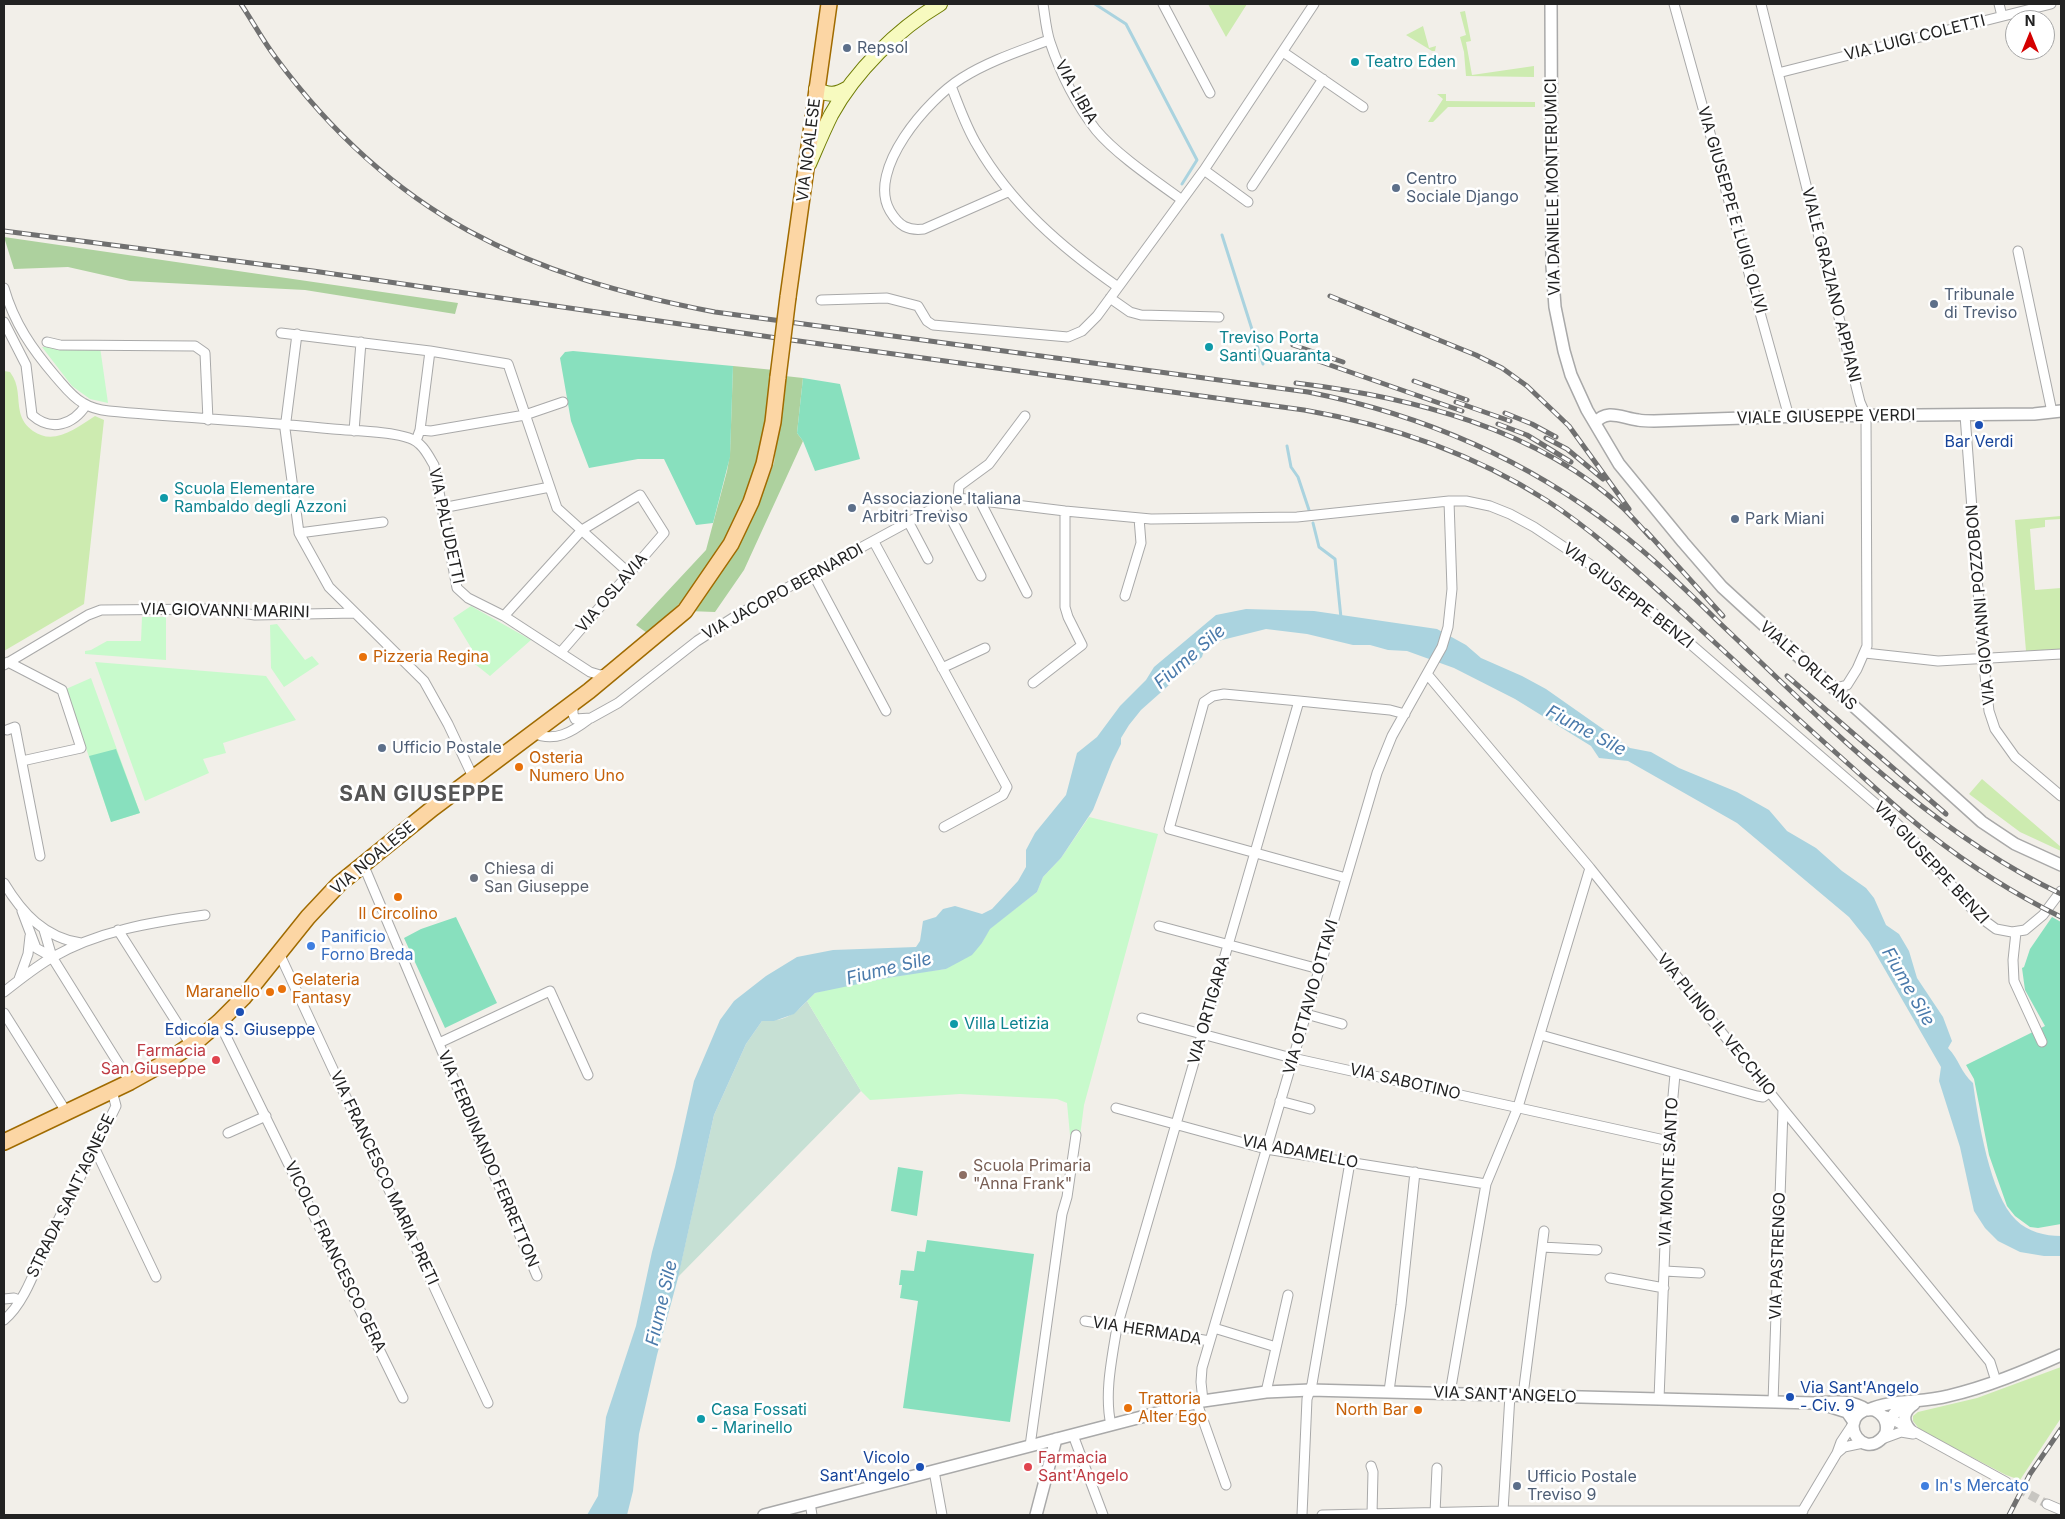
<!DOCTYPE html>
<style>
body{margin:0}
#map{position:relative;width:2065px;height:1519px;overflow:hidden;background:#f2efe9;font-family:Inter,sans-serif}
canvas{display:block}
.frame{position:absolute;inset:0;border:5px solid #222;pointer-events:none}
.north{position:absolute;left:2005px;top:10px;width:50px;height:50px;box-sizing:border-box;background:#fff;border:1px solid #a7a7a7;border-radius:50%;rotate:0deg;font-size:14px;font-weight:700;line-height:20px;text-align:center;color:#222}
.north::after{content:'';display:block;margin:auto;width:18px;height:22px;background:#d40000;clip-path:polygon(50% 0,100% 100%,50% 72%,0 100%)}
</style>
<div id="map">
<canvas width="2065" height="1519"></canvas>
<div class="frame"></div>
<div class="north">N</div>
</div>
<script>
const context = document.querySelector('canvas').getContext('2d');
context.lineJoin = 'round';
function fillPath(path, color) {
  context.fillStyle = color;
  context.fill(path, 'evenodd');
}
function strokePath(path, color, width, dash) {
  context.strokeStyle = color;
  context.lineWidth = width;
  context.lineCap = dash ? 'butt' : 'round';
  context.setLineDash(dash || []);
  context.stroke(path);
}
function label(font, color, halo, rows, align = 'center') {
  context.font = font + ' Inter,sans-serif';
  context.lineWidth = 5;
  context.setLineDash([]);
  context.textBaseline = 'middle';
  context.strokeStyle = halo;
  context.fillStyle = color;
  for (const [text, x, y, turn = 0] of rows) {
    context.save();
    context.translate(x, y);
    context.rotate((+turn || 0) * Math.PI / 180);
    context.textAlign = isNaN(turn) ? turn : align;
    if (halo) context.strokeText(text, 0, 0);
    context.fillText(text, 0, 0);
    context.restore();
  }
}
const grass = new Path2D(`
 M 1208,4 L 1247,4 L 1226,37 Z
 M 1465,11 L 1471,41 L 1466,42 L 1472,75 L 1534,66 L 1534,77 L 1466,76 L 1464,52 L 1460,37 L 1466,35 L 1460,12 Z
 M 1423,26 L 1429,48 L 1436,46 L 1435,51 L 1432,51 L 1406,35 Z
 M 1437,94 L 1446,94 L 1446,101 L 1535,102 L 1535,107 L 1448,107 L 1433,122 L 1428,122 L 1443,99 Z
 M 4,371 L 10,372 C 20,385 17,398 20,412 C 22,420 26,426 33,431 C 54,446 76,428 95,416 L 104,420 L 84,604 L 4,651 Z
 M 2061,516 L 2061,519 L 2045,520 L 2045,527 L 2030,529 L 2035,590 L 2061,588 L 2061,649 L 2026,651 L 2015,520 Z
 M 1982,779 L 2061,847 L 2061,851 L 2020,832 L 1969,794 Z
 M 2061,1367 L 2061,1418 L 2020,1480 L 2006,1475 L 1920,1430 L 1913,1421 L 1913,1416 L 1918,1412 L 1977,1398 Z`);
const forest = new Path2D(`
 M 4,237 L 458,303 L 455,314 L 305,290 L 130,281 L 68,267 L 14,269 Z
 M 733,366 L 774,370 C 772,388 771,406 768,423 C 755,486 729,550 686,597 C 674,610 659,621 647,633 L 636,625 L 706,550 L 727,471 L 730,454 Z
 M 785,376 L 803,378 L 797,433 L 803,441 L 744,570 L 715,612 L 688,611 L 724,568 L 750,524 L 774,463 Z`);
const wetland = new Path2D(`
 M 807,1001 L 861,1091 L 678,1277 L 714,1115 L 746,1044 L 762,1021 C 784,1021 793,1016 807,1001 Z`);
const park = new Path2D(`
 M 42,347 L 100,347 L 108,403 L 90,399 L 72,386 Z
 M 471,606 L 531,640 L 490,676 L 466,657 L 473,651 L 453,618 Z
 M 142,617 L 166,617 L 166,660 L 85,654 L 85,651 L 91,650 L 107,641 L 141,641 Z
 M 277,624 L 305,660 L 312,656 L 319,664 L 284,687 L 271,668 L 270,625 Z
 M 95,662 L 266,676 L 296,720 L 223,743 L 226,753 L 203,759 L 209,773 L 145,801 Z
 M 91,678 L 140,813 L 111,822 L 66,689 Z
 M 1089,817 L 1158,834 L 1084,1105 L 1080,1136 L 1070,1135 L 1067,1103 L 1057,1099 L 960,1094 L 870,1100 L 861,1091 L 807,1001 L 815,993 L 834,988 L 915,973 L 946,969 L 982,943 L 989,929 L 1037,892 L 1043,877 L 1061,858 Z`);
const pitch = new Path2D(`
 M 573,351 L 733,366 L 730,457 L 713,523 L 696,525 L 664,459 L 638,459 L 589,468 L 571,421 L 560,358 L 565,352 Z
 M 803,378 L 840,384 L 860,459 L 815,471 L 803,441 L 797,433 Z
 M 116,749 L 140,813 L 111,822 L 89,756 Z
 M 456,917 L 497,1003 L 445,1028 L 404,938 L 421,929 Z
 M 2052,917 L 2061,922 L 2061,1224 L 2038,1228 L 2030,1227 L 2015,1216 L 2007,1206 L 1989,1155 L 1974,1079 L 1966,1065 L 2045,1026 L 2025,990 L 2022,968 L 2024,967 L 2030,949 Z
 M 898,1167 L 923,1171 L 917,1216 L 891,1211 Z
 M 927,1240 L 1034,1254 L 1010,1422 L 903,1408 L 918,1301 L 900,1298 L 902,1285 L 899,1285 L 901,1270 L 914,1271 L 917,1251 L 925,1252 Z`);
const water = new Path2D(`
 M 1246,609 L 1314,611 L 1437,629 L 1466,645 L 1481,658 L 1522,676 L 1546,689 L 1630,748 L 1651,752 L 1679,768 L 1737,792 L 1769,810 L 1787,831 L 1816,848 L 1842,871 L 1866,888 L 1874,898 L 1886,925 L 1899,934 L 1909,951 L 1917,978 L 1943,1017 L 1952,1041 L 1948,1048 C 1959,1059 1961,1073 1973,1083 C 1978,1119 1990,1195 2016,1220 C 2028,1232 2045,1236 2061,1236 L 2061,1256 L 2044,1256 L 2020,1252 L 1998,1241 L 1985,1228 L 1974,1211 L 1960,1147 L 1939,1081 L 1941,1067 L 1869,942 L 1849,917 L 1737,823 L 1628,761 L 1599,758 L 1591,746 L 1515,699 L 1454,668 L 1407,651 L 1388,650 L 1370,645 L 1353,645 L 1307,634 L 1266,629 L 1218,641 L 1204,650 L 1202,657 L 1193,665 L 1175,675 L 1168,686 L 1141,710 L 1129,725 L 1121,738 L 1121,744 L 1112,762 L 1093,810 L 1061,858 L 1043,877 L 1037,892 L 990,929 L 982,943 L 972,955 L 946,969 L 887,978 L 815,993 L 794,1014 L 774,1021 L 762,1021 L 746,1044 L 714,1115 L 678,1278 L 657,1355 L 639,1434 L 633,1491 L 627,1515 L 587,1515 L 598,1496 L 606,1417 L 636,1326 L 652,1252 L 675,1167 L 694,1081 L 720,1020 L 734,1001 L 766,976 L 797,957 L 833,950 L 916,947 L 920,941 L 923,921 L 936,917 L 943,909 L 955,906 L 982,914 L 992,909 L 1018,881 L 1026,867 L 1026,850 L 1035,833 L 1066,795 L 1077,753 L 1097,737 L 1120,706 L 1146,680 L 1154,667 L 1216,615 Z`);
const stream = new Path2D(`
 M 1095,4 L 1126,24 L 1197,160 L 1182,184
 M 1222,235 L 1263,364
 M 1287,446 L 1291,467 L 1298,477 L 1310,513
 M 1313,523 L 1319,547 L 1335,559 L 1341,618`);
const minorTunnel = new Path2D(`
 M 2006,1482 L 2047,1504`);
const minor = new Path2D(`
 M 1043,4 C 1045,16 1046,30 1050,42 C 1060,72 1076,104 1096,130 C 1117,155 1156,181 1182,200
 M 1163,4 L 1210,93
 M 1674,4 L 1789,417
 M 1761,4 L 1860,402 L 1866,416 L 1867,646 L 1857,669 L 1847,685 L 1836,688 L 1830,686
 M 1999,4 L 2002,16
 M 1283,52 L 1363,107
 M 1778,73 L 2051,4
 M 951,86 C 959,106 966,127 977,145 C 1011,204 1062,248 1118,287
 M 1204,170 L 1248,202
 M 1252,186 L 1323,79
 M 1008,192 L 924,229 C 908,231 899,226 890,211 C 866,170 928,99 962,78 C 989,61 1020,51 1049,40
 M 2018,251 L 2052,412
 M 4,288 C 14,323 32,349 56,377 C 64,386 72,397 83,403 C 91,408 100,410 109,411 C 184,418 259,421 333,429 C 355,431 389,431 409,438 C 422,442 428,455 434,465 L 457,588 L 468,598 L 504,616 L 590,672 L 600,675 L 607,674
 M 1110,298 L 1130,312 L 1141,315 L 1219,317
 M 821,300 L 887,298 L 918,306 L 927,321 L 933,325 L 1068,337 L 1082,331 L 1097,316 L 1204,170 L 1314,4
 M 4,322 L 26,365 L 32,415 C 51,432 73,425 86,405
 M 281,333 L 430,351 L 508,364 L 557,508 L 629,573
 M 297,334 L 285,429 L 299,533 L 329,587 L 424,681 L 448,724 L 473,777
 M 47,342 L 60,345 L 195,346 L 205,353 L 208,420
 M 1965,415 L 1983,657 L 1989,711 L 1995,729 L 2015,757 L 2061,796
 M 420,430 L 430,351
 M 354,431 L 361,342
 M 416,441 L 420,430 L 431,431 L 525,415 L 563,402
 M 958,498 L 959,486 L 989,464 L 1025,416
 M 979,499 L 1027,593
 M 943,503 L 981,576
 M 442,508 L 550,487
 M 909,523 L 928,559
 M 299,533 L 383,522
 M 874,542 L 1007,787 L 1003,795 L 944,827
 M 813,574 L 886,711
 M 1125,596 L 1141,543 L 1139,518
 M 504,616 L 582,530 L 640,495 L 664,533 L 561,652
 M 1865,653 L 1938,661 L 2061,654
 M 8,662 L 62,690 L 81,748 L 22,761
 M 4,665 L 88,615 L 101,610 L 214,609 L 255,615 L 355,613
 M 942,668 L 985,648
 M 1427,674 L 1590,868 L 1783,1109 L 1990,1362 L 1996,1381
 M 1033,683 L 1082,645 L 1068,617 L 1065,607 L 1065,511
 M 1299,701 L 1224,694 L 1213,696 L 1204,702 L 1169,829 L 1346,878
 M 573,703 L 573,714 L 575,719 L 591,718 L 618,703 L 697,641 L 739,614 L 943,503 L 958,498 L 1065,511 L 1151,519 L 1297,517 L 1449,501 L 1466,501 L 1490,506 L 1510,514 L 1534,527 L 1606,575 L 1665,622 L 1877,805 L 1908,834 L 1977,915 L 1996,929 L 2012,932 L 2025,930 L 2043,915 L 2061,891
 M 7,730 L 15,727 L 40,856
 M 533,733 C 555,743 572,732 589,719
 M 363,864 L 537,1276
 M 4,883 C 22,913 45,938 81,943
 M 22,911 L 36,948 L 52,957
 M 1159,926 L 1319,969
 M 44,930 L 52,957 L 130,1082
 M 118,930 L 191,1045
 M 2016,932 L 2013,960 L 2014,981 L 2042,1042
 M 279,953 L 488,1403
 M 19,979 L 28,954 L 30,936
 M 4,992 C 19,980 34,968 51,958 C 98,931 151,922 205,915
 M 4,1013 L 67,1113
 M 1306,1014 L 1342,1024
 M 1142,1018 L 1288,1057 L 1669,1141
 M 219,1022 L 403,1398
 M 1541,1035 L 1757,1096 L 1763,1097 L 1770,1092
 M 439,1043 L 550,991 L 588,1075
 M 1280,1101 L 1310,1109
 M 1116,1108 L 1266,1149 L 1486,1184
 M 228,1133 L 266,1116
 M 95,1149 L 156,1277
 M 1542,1247 L 1597,1250
 M 1665,1271 L 1700,1273
 M 1610,1278 L 1664,1288
 M 4,1299 L 14,1298 L 19,1300
 M 4,1320 C 26,1302 37,1263 50,1237 C 71,1193 95,1150 116,1106 L 112,1091
 M 1085,1321 L 1210,1341
 M 1214,1328 L 1276,1347
 M 1389,1391 L 1401,1305 L 1415,1172
 M 1266,1392 L 1288,1295
 M 1450,1393 L 1486,1184 L 1518,1107 L 1590,868
 M 1523,1395 L 1544,1231
 M 1659,1399 L 1669,1141 L 1675,1074
 M 1203,1401 L 1201,1382 L 1202,1368 L 1377,773 L 1392,736 L 1442,647 L 1448,627 L 1452,589 L 1449,501
 M 1773,1402 L 1783,1109
 M 1197,1403 L 1226,1485
 M 1886,1416 L 2006,1482
 M 1111,1425 C 1104,1394 1112,1358 1117,1327 L 1299,701 L 1390,710 L 1405,714
 M 1073,1435 L 1103,1515
 M 1882,1439 L 1901,1432 L 1913,1434
 M 1030,1446 L 1062,1214 L 1067,1197 L 1076,1135
 M 1837,1453 L 1844,1447 L 1863,1443
 M 1371,1466 L 1373,1472 L 1372,1514
 M 934,1471 L 942,1515
 M 810,1503 L 812,1515
 M 2047,1504 L 2061,1510
 M 1503,1511 L 1510,1395
 M 1435,1513 L 1437,1468
 M 1302,1515 L 1307,1399 L 1312,1384 L 1350,1162
 M 1322,1515 L 1503,1511 L 1803,1511
 M 1800,1515 L 1837,1453 L 1841,1442 L 1853,1424`);
const tertiary = new Path2D(`
 M 1551,4 L 1552,266 L 1555,307 L 1564,351 L 1571,375 L 1587,410 L 1619,464 L 1683,542 L 1722,587 L 1746,609 L 1982,822 L 2015,844 L 2061,865
 M 1595,423 C 1607,408 1622,418 1638,420 C 1643,421 1649,421 1654,421 L 1803,416 L 2034,414 L 2061,411
 M 1828,1406 L 1847,1412 L 1854,1422
 M 1868,1410 C 1892,1399 1923,1403 1948,1396 C 1987,1387 2025,1371 2061,1355
 M 1910,1430 C 1902,1421 1903,1411 1914,1404
 M 1886,1432 C 1889,1417 1874,1403 1860,1413 C 1842,1427 1863,1455 1880,1440 C 1894,1429 1884,1414 1907,1405
 M 764,1515 L 1203,1401 L 1266,1392 L 1310,1390 L 1814,1403 C 1832,1402 1851,1399 1867,1410
 M 1036,1515 L 1056,1439`);
const secondary = new Path2D(`
 M 816,89 C 829,96 836,95 848,88
 M 809,164 C 816,148 823,131 831,115 C 855,71 898,29 940,4`);
const primary = new Path2D(`
 M 788,297 L 829,4
 M 4,1142 L 130,1082 L 166,1062 L 197,1041 L 219,1022 L 243,998 L 308,917 L 339,884 L 433,808 L 589,691 L 685,611 L 731,544 L 751,502 L 764,464 L 773,422 L 778,377`);
const rail = new Path2D(`
 M 241,4 C 253,22 263,41 276,58 C 393,216 526,276 715,312 L 1308,392 C 1420,414 1526,459 1617,530 C 1656,560 1691,595 1726,629 C 1829,727 1931,832 2061,894
 M 4,231 L 313,271 L 784,339 L 1304,410 C 1391,425 1472,453 1546,500 C 1597,533 1641,575 1686,616 C 1738,664 1790,712 1844,760 C 1871,784 1898,810 1928,833 C 1969,865 2014,894 2061,917
 M 1330,296 L 1476,355 L 1502,368 L 1527,386 L 1569,426 L 1629,509
 M 1293,345 L 1343,362
 M 1304,356 L 1462,411
 M 1414,381 L 1467,400
 M 1296,383 C 1410,397 1537,428 1624,509 C 1633,518 1641,527 1650,537
 M 1456,402 L 1510,421
 M 1505,413 L 1532,424 L 1556,437
 M 1498,424 L 1527,435 L 1571,462
 M 1546,438 L 1567,449 L 1603,479
 M 1646,531 L 1723,616
 M 1787,676 L 1946,814
 M 2009,1515 L 2030,1474 L 2061,1429`);
const primaryBridge = new Path2D(`
 M 778,377 L 788,297`);
const markers = [
 [847,48,5,"#5c6f8a"],
 [1355,62,5,"#0f9aa8"],
 [1396,188,5,"#5c6f8a"],
 [1934,304,5,"#5c6f8a"],
 [1209,347,5,"#0f9aa8"],
 [1979,425,5,"#1a4fb4"],
 [164,498,5,"#0f9aa8"],
 [852,508,5,"#5c6f8a"],
 [1735,519,5,"#5c6f8a"],
 [363,657,5,"#e8710a"],
 [382,748,5,"#5c6f8a"],
 [519,767,5,"#e8710a"],
 [474,878,5,"#6b7280"],
 [398,897,5,"#e8710a"],
 [311,946,5,"#3f7fe0"],
 [282,989,5,"#e8710a"],
 [270,992,5,"#e8710a"],
 [240,1012,5,"#1a4fb4"],
 [954,1024,5,"#0f9aa8"],
 [216,1060,5,"#e0444e"],
 [963,1175,5,"#8d6e63"],
 [1790,1397,5,"#1a4fb4"],
 [1128,1408,5,"#e8710a"],
 [1418,1410,5,"#e8710a"],
 [701,1419,5,"#0f9aa8"],
 [920,1467,5,"#1a4fb4"],
 [1028,1467,5,"#e0444e"],
 [1517,1486,5,"#5c6f8a"],
 [1925,1486,5,"#3f7fe0"]
];
const streetNames = [
 ["VIA LUIGI COLETTI",1915,38,-14],
 ["VIA LIBIA",1076,92,61],
 ["VIA NOALESE",809,150,-83],
 ["VIA DANIELE MONTERUMICI",1553,187,-91],
 ["VIA GIUSEPPE E LUIGI OLIVI",1732,210,74],
 ["VIALE GRAZIANO APPIANI",1831,285,76],
 ["VIALE GIUSEPPE VERDI",1826,417,-1],
 ["VIA PALUDETTI",446,526,78],
 ["VIA JACOPO BERNARDI",783,592,-29],
 ["VIA OSLAVIA",612,593,-49],
 ["VIA GIUSEPPE BENZI",1628,596,38],
 ["VIA GIOVANNI POZZOBON",1981,605,-95],
 ["VIA GIOVANNI MARINI",225,611,1],
 ["VIALE ORLEANS",1808,666,42],
 ["VIA NOALESE",373,858,-40],
 ["VIA GIUSEPPE BENZI",1931,863,47],
 ["VIA OTTAVIO OTTAVI",1311,997,-74],
 ["VIA ORTIGARA",1209,1010,-74],
 ["VIA PLINIO IL VECCHIO",1716,1025,51],
 ["VIA SABOTINO",1405,1082,13],
 ["VIA ADAMELLO",1300,1152,11],
 ["VIA FERDINANDO FERRETTON",488,1159,67],
 ["VIA MONTE SANTO",1669,1172,-87],
 ["VIA FRANCESCO MARIA PRETI",384,1178,65],
 ["STRADA SANT'AGNESE",71,1196,-64],
 ["VIA PASTRENGO",1778,1256,-88],
 ["VICOLO FRANCESCO GERA",335,1257,64],
 ["VIA HERMADA",1147,1331,9],
 ["VIA SANT'ANGELO",1505,1395,2]
];
const serviceNames = [
 ["Repsol",857,48],
 ["Centro",1406,179],
 ["Sociale Django",1406,197],
 ["Tribunale",1944,295],
 ["di Treviso",1944,313],
 ["Associazione Italiana",862,499],
 ["Arbitri Treviso",862,517],
 ["Park Miani",1745,519],
 ["Ufficio Postale",392,748],
 ["Ufficio Postale",1527,1477],
 ["Treviso 9",1527,1495]
];
const cultureNames = [
 ["Teatro Eden",1365,62],
 ["Treviso Porta",1219,338],
 ["Santi Quaranta",1219,356],
 ["Scuola Elementare",174,489],
 ["Rambaldo degli Azzoni",174,507],
 ["Villa Letizia",964,1024],
 ["Casa Fossati",711,1410],
 ["- Marinello",711,1428]
];
const transitNames = [
 ["Bar Verdi",1979,442],
 ["Edicola S. Giuseppe",240,1030],
 ["Via Sant'Angelo",1800,1388,"left"],
 ["- Civ. 9",1800,1406,"left"],
 ["Vicolo",910,1458,"right"],
 ["Sant'Angelo",910,1476,"right"]
];
const foodNames = [
 ["Pizzeria Regina",373,657],
 ["Osteria",529,758],
 ["Numero Uno",529,776],
 ["Il Circolino",398,914,"center"],
 ["Gelateria",292,980],
 ["Fantasy",292,998],
 ["Maranello",260,992,"right"],
 ["Trattoria",1138,1399],
 ["Alter Ego",1138,1417],
 ["North Bar",1408,1410,"right"]
];
const worshipNames = [
 ["Chiesa di",484,869],
 ["San Giuseppe",484,887]
];
const shopNames = [
 ["Panificio",321,937],
 ["Forno Breda",321,955],
 ["In's Mercato",1935,1486]
];
const healthNames = [
 ["Farmacia",206,1051],
 ["San Giuseppe",206,1069],
 ["Farmacia",1038,1458,"left"],
 ["Sant'Angelo",1038,1476,"left"]
];
const educationNames = [
 ["Scuola Primaria",973,1166],
 ["\"Anna Frank\"",973,1184]
];
const waterNames = [
 ["Fiume Sile",1190,657,-41],
 ["Fiume Sile",1586,731,28],
 ["Fiume Sile",889,969,-14],
 ["Fiume Sile",1908,987,60],
 ["Fiume Sile",662,1303,-77]
];
const districtNames = [
 ["SAN GIUSEPPE",422,795]
];
fillPath(grass, '#cdebb0');
fillPath(forest, '#add19e');
fillPath(wetland, '#c6e0d4');
fillPath(park, '#c8facc');
fillPath(pitch, '#88e0be');
fillPath(water, '#aad3df');
strokePath(stream, '#aad3df', 3);
strokePath(minorTunnel, '#c8c6c1', 9, [9, 4.5]);
strokePath(minor, '#a9a9a9', 11);
strokePath(tertiary, '#a9a9a9', 14);
strokePath(secondary, '#707d05', 16);
strokePath(primary, '#a06b00', 18);
strokePath(minor, '#fff', 9);
strokePath(tertiary, '#fff', 11);
strokePath(secondary, '#f7fabf', 14);
strokePath(primary, '#fcd6a4', 15);
strokePath(rail, '#707070', 5);
strokePath(rail, '#fff', 3, [9]);
strokePath(primaryBridge, '#a06b00', 18, []);
strokePath(primaryBridge, '#fcd6a4', 15);
for (const [x, y, r, color] of markers) {
  const dot = new Path2D();
  dot.arc(x, y, r, 0, 2 * Math.PI);
  context.fillStyle = color;
  context.fill(dot);
  strokePath(dot, '#fff', 2);
}
label('16px', '#222', '#fff', streetNames);
label('16px', '#4e5e75', '#fff', serviceNames, 'left');
label('16px', '#0d838f', '#fff', cultureNames, 'left');
label('16px', '#164399', '#fff', transitNames);
label('16px', '#c56008', '#fff', foodNames, 'left');
label('16px', '#5b616d', '#fff', worshipNames, 'left');
label('16px', '#366cbe', '#fff', shopNames, 'left');
label('16px', '#be3a42', '#fff', healthNames, 'right');
label('16px', '#785e54', '#fff', educationNames, 'left');
label('italic 18px', '#4a7aab', '#fff', waterNames);
context.letterSpacing = '1px';
label('bold 21px', '#555', '#fff', districtNames);
context.letterSpacing = '0px';
</script>
